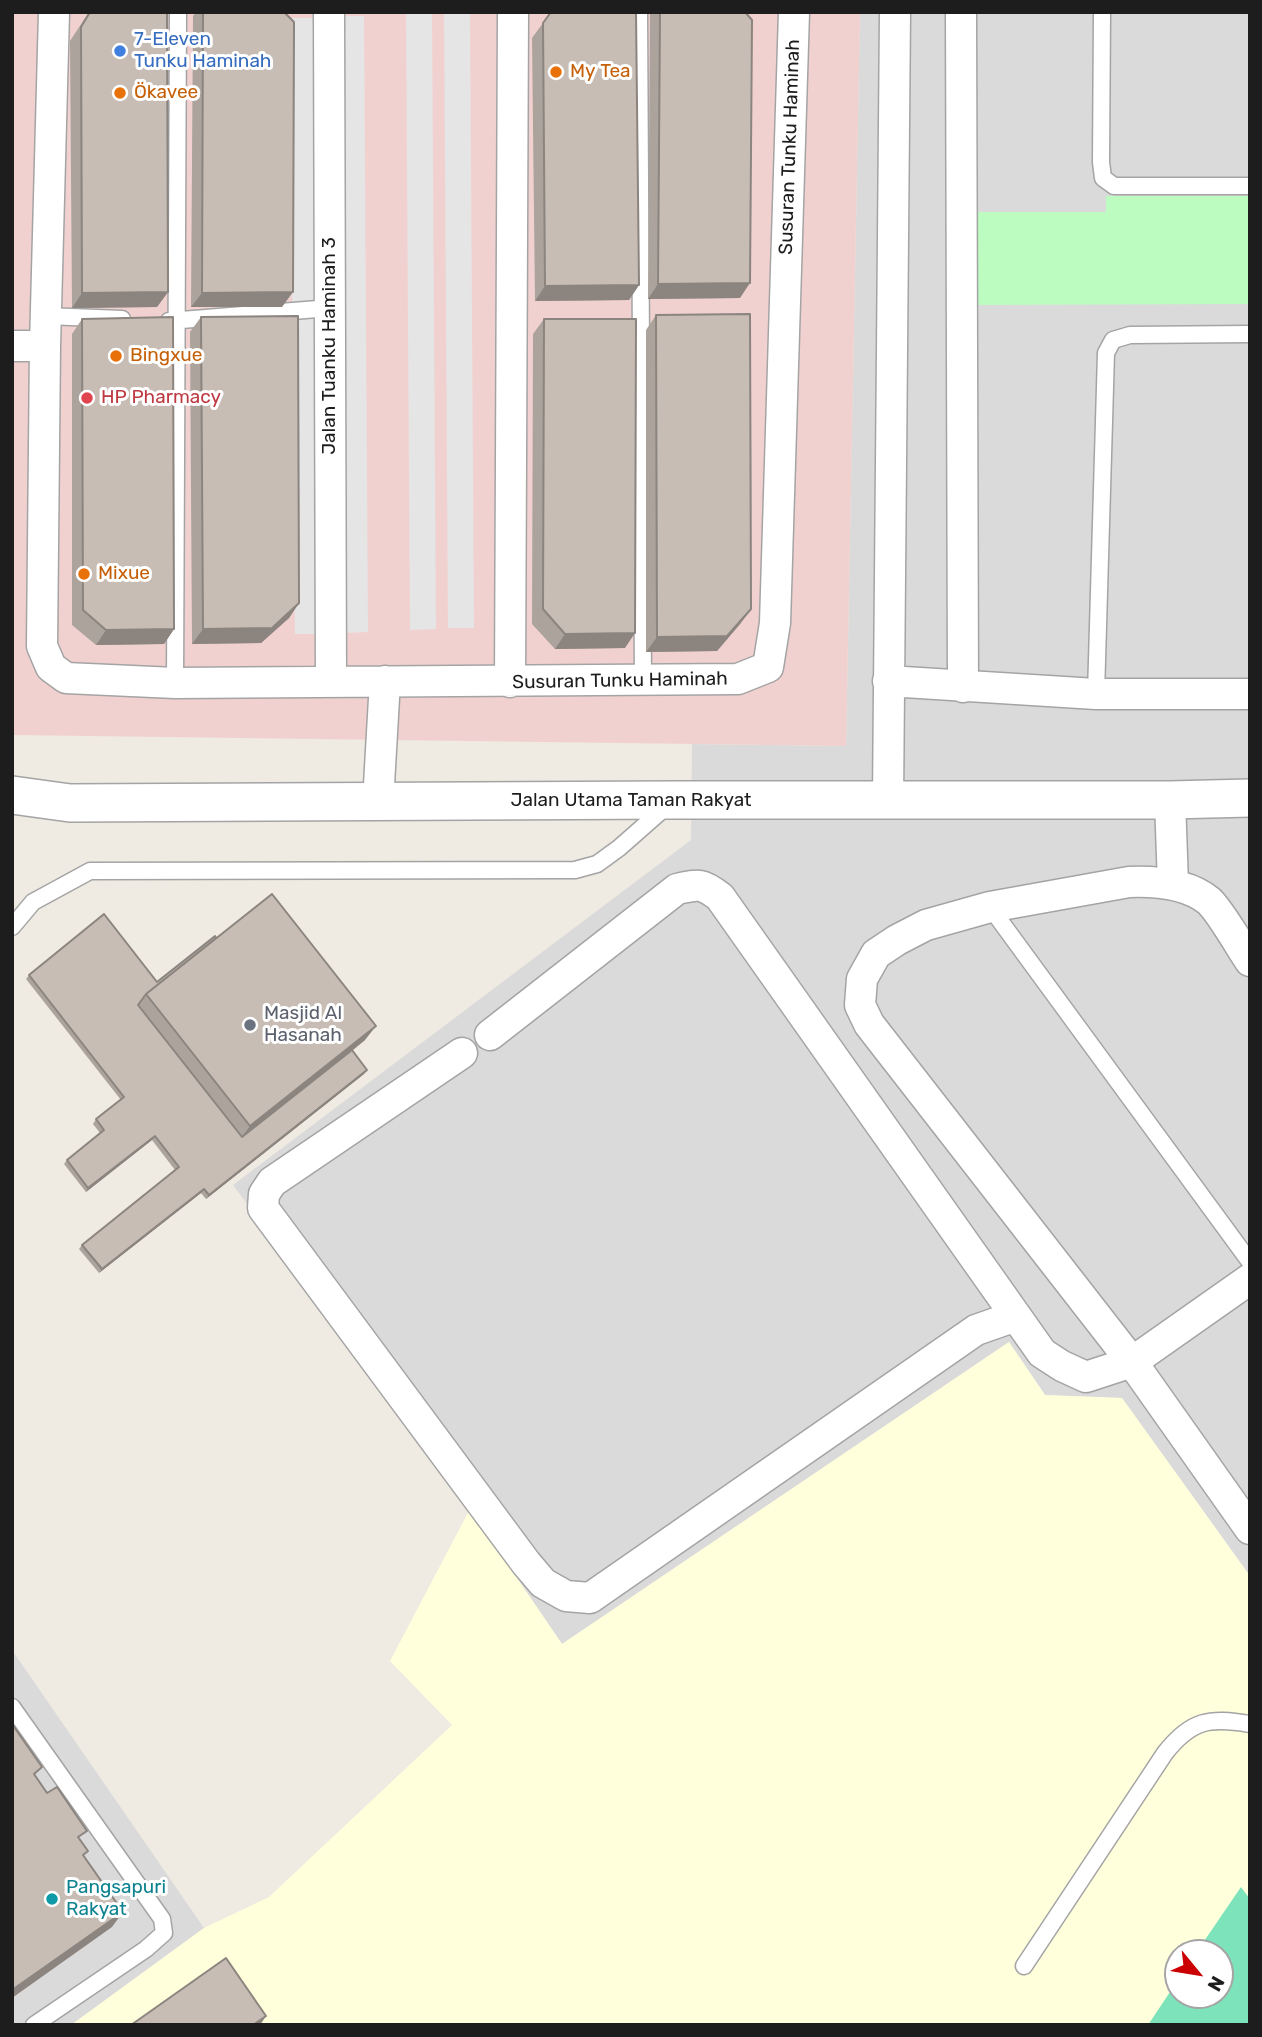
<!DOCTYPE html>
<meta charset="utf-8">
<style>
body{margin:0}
#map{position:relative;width:1262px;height:2037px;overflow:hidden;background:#efebe2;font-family:Rubik,sans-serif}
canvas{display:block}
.frame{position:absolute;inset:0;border:14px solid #1d1d1d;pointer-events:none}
.north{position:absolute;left:1164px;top:1939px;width:70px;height:70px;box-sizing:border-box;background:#fff;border:2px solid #a5a5a5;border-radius:50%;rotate:120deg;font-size:19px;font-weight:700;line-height:28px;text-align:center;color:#1d1d1d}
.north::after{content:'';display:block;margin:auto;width:24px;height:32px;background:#cb0002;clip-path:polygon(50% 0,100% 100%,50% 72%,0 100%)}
</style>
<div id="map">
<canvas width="1262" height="2037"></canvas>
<div class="frame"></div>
<div class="north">N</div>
</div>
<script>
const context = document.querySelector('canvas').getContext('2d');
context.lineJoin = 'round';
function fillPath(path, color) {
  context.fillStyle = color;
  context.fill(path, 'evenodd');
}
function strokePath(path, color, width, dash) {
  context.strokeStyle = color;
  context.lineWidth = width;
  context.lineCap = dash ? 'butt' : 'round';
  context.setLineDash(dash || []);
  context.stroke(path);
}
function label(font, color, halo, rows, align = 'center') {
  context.font = font + ' Rubik,sans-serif';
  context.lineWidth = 6;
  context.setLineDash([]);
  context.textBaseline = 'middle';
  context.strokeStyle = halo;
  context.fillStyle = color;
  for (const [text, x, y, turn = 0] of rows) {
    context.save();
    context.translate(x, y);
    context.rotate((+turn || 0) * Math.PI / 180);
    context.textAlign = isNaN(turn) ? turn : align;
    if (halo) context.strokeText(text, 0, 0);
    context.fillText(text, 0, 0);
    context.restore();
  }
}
const residential = new Path2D(`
 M 860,12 L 1250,12 L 1250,1576 L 1122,1398 L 1045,1395 L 1009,1342 L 562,1644 L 470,1509 L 233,1185 L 691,840 L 692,744 L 846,746 Z
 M 12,1650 L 204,1928 L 71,2025 L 12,2025 Z`);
const commercial = new Path2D(`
 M 12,12 L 860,12 L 846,746 L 12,735 Z`);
const education = new Path2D(`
 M 1009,1342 L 1045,1395 L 1122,1398 L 1250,1576 L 1250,2025 L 71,2025 L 204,1928 L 269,1897 L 452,1725 L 390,1661 L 470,1509 L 562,1644 ZM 1178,1953 L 1220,1953 L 1220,1995 L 1178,1995 Z`);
const park = new Path2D(`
 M 1106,196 L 1250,196 L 1250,304 L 967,305 L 967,212 L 1106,212 Z`);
const pitch = new Path2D(`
 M 1241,1887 L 1250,1899 L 1250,2025 L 1148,2025 L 1178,1980 L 1178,1995 L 1220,1995 L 1220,1953 L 1196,1953 Z`);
const parking = new Path2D(`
 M 444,12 L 470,12 L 474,628 L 448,628 Z
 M 406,13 L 432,13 L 436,629 L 410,630 Z
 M 339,16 L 364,16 L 368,632 L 343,633 Z
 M 290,18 L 316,18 L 320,634 L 295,634 Z`);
const service = new Path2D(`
 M 639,12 L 643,681
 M 1102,12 L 1101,162 L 1103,178 L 1114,186 L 1250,186
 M 46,316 L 122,319
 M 169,321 L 330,308
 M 175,683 L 178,12
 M 1096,694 L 1106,353 L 1113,340 L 1130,335 L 1250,334
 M 990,907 L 1250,1262
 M 12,927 L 33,902 L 90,871 L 575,870 L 597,864 L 619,848 L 669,804
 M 12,1707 L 162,1919 L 164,1933 L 146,1949 L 34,2025
 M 1024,1966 L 1165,1753 C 1191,1720 1209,1717 1250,1724`);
const minor = new Path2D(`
 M 54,12 L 45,346 L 42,646 L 51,667 L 66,678 L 175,683 L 738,679 L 768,667 L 775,623 L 794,12
 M 329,12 L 331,681
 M 961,12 L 963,687
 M 12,346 L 45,346
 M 888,681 L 1096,694 L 1250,694
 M 510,682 L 513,12
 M 1170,800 L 1173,885
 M 888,801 L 895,12
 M 378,802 L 385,681
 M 1250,961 C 1240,946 1220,911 1209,901 C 1187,883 1155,881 1129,882 L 990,907 L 926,925 L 897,940 L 876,954 L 862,979 L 860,1005 L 869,1024 L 1132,1362 L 1250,1529
 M 490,1035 L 677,889 C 699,884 702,883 720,897 L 1042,1353 L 1062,1366 L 1086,1377 L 1132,1362 L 1250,1279
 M 462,1053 L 272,1182 L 264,1194 L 263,1208 L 526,1563 L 543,1583 L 566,1596 L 590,1598 L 976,1330 L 1016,1316`);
const tertiary = new Path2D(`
 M 12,795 L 70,803 L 673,800 L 1170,800 L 1250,798`);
const wall = new Path2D(`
 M 89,12 L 167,12 L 168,292 L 157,307 L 72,308 L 70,41 Z
 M 196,12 L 284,12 L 282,307 L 191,307 L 193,16 Z
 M 650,12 L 745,12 L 740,298 L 648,299 Z
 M 543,23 L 639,285 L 629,300 L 535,301 L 532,38 Z
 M 656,315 L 751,609 L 740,624 L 717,651 L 646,652 L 646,330 Z
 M 201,317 L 299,603 L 289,618 L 261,643 L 192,644 L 190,332 Z
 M 82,319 L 174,629 L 164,644 L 96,645 L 72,625 L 72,334 Z
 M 544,319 L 625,648 L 555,649 L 532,624 L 533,334 Z
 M 216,938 L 365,1040 L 352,1051 L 364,1074 L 206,1199 L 201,1193 L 99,1273 L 79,1249 L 82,1245 L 175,1170 L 152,1140 L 86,1192 L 64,1164 L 67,1160 L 100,1133 L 93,1124 L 96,1119 L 121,1100 L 26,979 L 29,975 L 157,982 Z`);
const shadedWall = new Path2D(`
 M 750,283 L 740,298 L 648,299 L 658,284 Z
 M 639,285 L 629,300 L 535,301 L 545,286 Z
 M 168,292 L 157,307 L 72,308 L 82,293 Z
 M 293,292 L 282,307 L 191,307 L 202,293 Z
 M 299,603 L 289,618 L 261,643 L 192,644 L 203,629 Z
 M 751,609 L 740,624 L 717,651 L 646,652 L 657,637 Z
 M 174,629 L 164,644 L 96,645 L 106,630 Z
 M 635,633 L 625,648 L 555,649 L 565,634 Z
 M 376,1026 L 365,1040 L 239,1141 L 250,1126 Z
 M 367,1070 L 364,1074 L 206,1199 L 209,1195 Z
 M 155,1136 L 152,1140 L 86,1192 L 88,1188 Z
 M 204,1189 L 201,1193 L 99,1273 L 102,1269 Z
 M 123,1912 L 112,1927 L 12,1998 L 12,1990 Z
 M 266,2016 L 260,2025 L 253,2025 Z`);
const building = new Path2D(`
 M 90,12 L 167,12 L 168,292 L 82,293 L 81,27 Z
 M 203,12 L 284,12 L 294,22 L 293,292 L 202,293 Z
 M 551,12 L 636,12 L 639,285 L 545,286 L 543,23 Z
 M 660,12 L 745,12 L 752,20 L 750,283 L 658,284 Z
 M 750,314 L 751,609 L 727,636 L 657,637 L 656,315 Z
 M 298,316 L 299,603 L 272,628 L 203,629 L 201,317 Z
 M 173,317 L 174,629 L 106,630 L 83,610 L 82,319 Z
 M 544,319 L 636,319 L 635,633 L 565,634 L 543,609 Z
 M 272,894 L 376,1026 L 250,1126 L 146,994 Z
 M 104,914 L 157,982 L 215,936 L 216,938 L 146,994 L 138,1005 L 242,1137 L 352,1050 L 367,1070 L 209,1195 L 204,1189 L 102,1269 L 82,1245 L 179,1167 L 155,1136 L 88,1188 L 67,1160 L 104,1130 L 96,1119 L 124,1097 L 29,975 Z
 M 12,1724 L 42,1767 L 34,1774 L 47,1793 L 57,1787 L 87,1831 L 78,1837 L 88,1851 L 83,1855 L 123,1912 L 12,1990 Z
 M 226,1958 L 266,2016 L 253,2025 L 131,2025 Z`);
const markers = [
 [120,51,7,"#3f7fe0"],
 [556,72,7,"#e8710a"],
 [120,93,7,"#e8710a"],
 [116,356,7,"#e8710a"],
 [87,398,7,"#e0444e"],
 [84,574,7,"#e8710a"],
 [250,1025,7,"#6b7280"],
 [52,1899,7,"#0f9aa8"]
];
const shopNames = [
 ["7-Eleven",134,40],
 ["Tunku Haminah",134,62]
];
const foodNames = [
 ["My Tea",570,72],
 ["Ökavee",134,93],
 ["Bingxue",130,356],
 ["Mixue",98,574]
];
const streetNames = [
 ["Susuran Tunku Haminah",790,147,-88],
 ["Jalan Tuanku Haminah 3",330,346,-90],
 ["Susuran Tunku Haminah",620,681,-1],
 ["Jalan Utama Taman Rakyat",631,801]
];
const healthNames = [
 ["HP Pharmacy",101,398]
];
const worshipNames = [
 ["Masjid Al",264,1014],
 ["Hasanah",264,1036]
];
const cultureNames = [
 ["Pangsapuri",66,1888],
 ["Rakyat",66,1910]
];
fillPath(residential, '#dbdada');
fillPath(commercial, '#f1d1d0');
fillPath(education, '#ffffdc');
fillPath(park, '#bcfcc1');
fillPath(pitch, '#7ce3ba');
fillPath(parking, '#e5e5e5');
strokePath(service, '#a4a4a4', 19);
strokePath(minor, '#a4a4a4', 33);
strokePath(tertiary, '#a4a4a4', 40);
strokePath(service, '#fff', 16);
strokePath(minor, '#fff', 30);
strokePath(tertiary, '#fff', 37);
fillPath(wall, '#aba39c');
fillPath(shadedWall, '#8b847f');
fillPath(building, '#c7bdb5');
strokePath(building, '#8b847f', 2);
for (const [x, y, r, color] of markers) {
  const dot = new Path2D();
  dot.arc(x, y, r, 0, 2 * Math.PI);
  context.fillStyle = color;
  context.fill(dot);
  strokePath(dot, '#fff', 2.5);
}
label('19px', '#366cbe', '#fff', shopNames, 'left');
label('19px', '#c56008', '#fff', foodNames, 'left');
label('19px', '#1d1d1d', '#fff', streetNames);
label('19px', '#be3a42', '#fff', healthNames, 'left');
label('19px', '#5b616d', '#fff', worshipNames, 'left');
label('19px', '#0d838f', '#fff', cultureNames, 'left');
</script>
